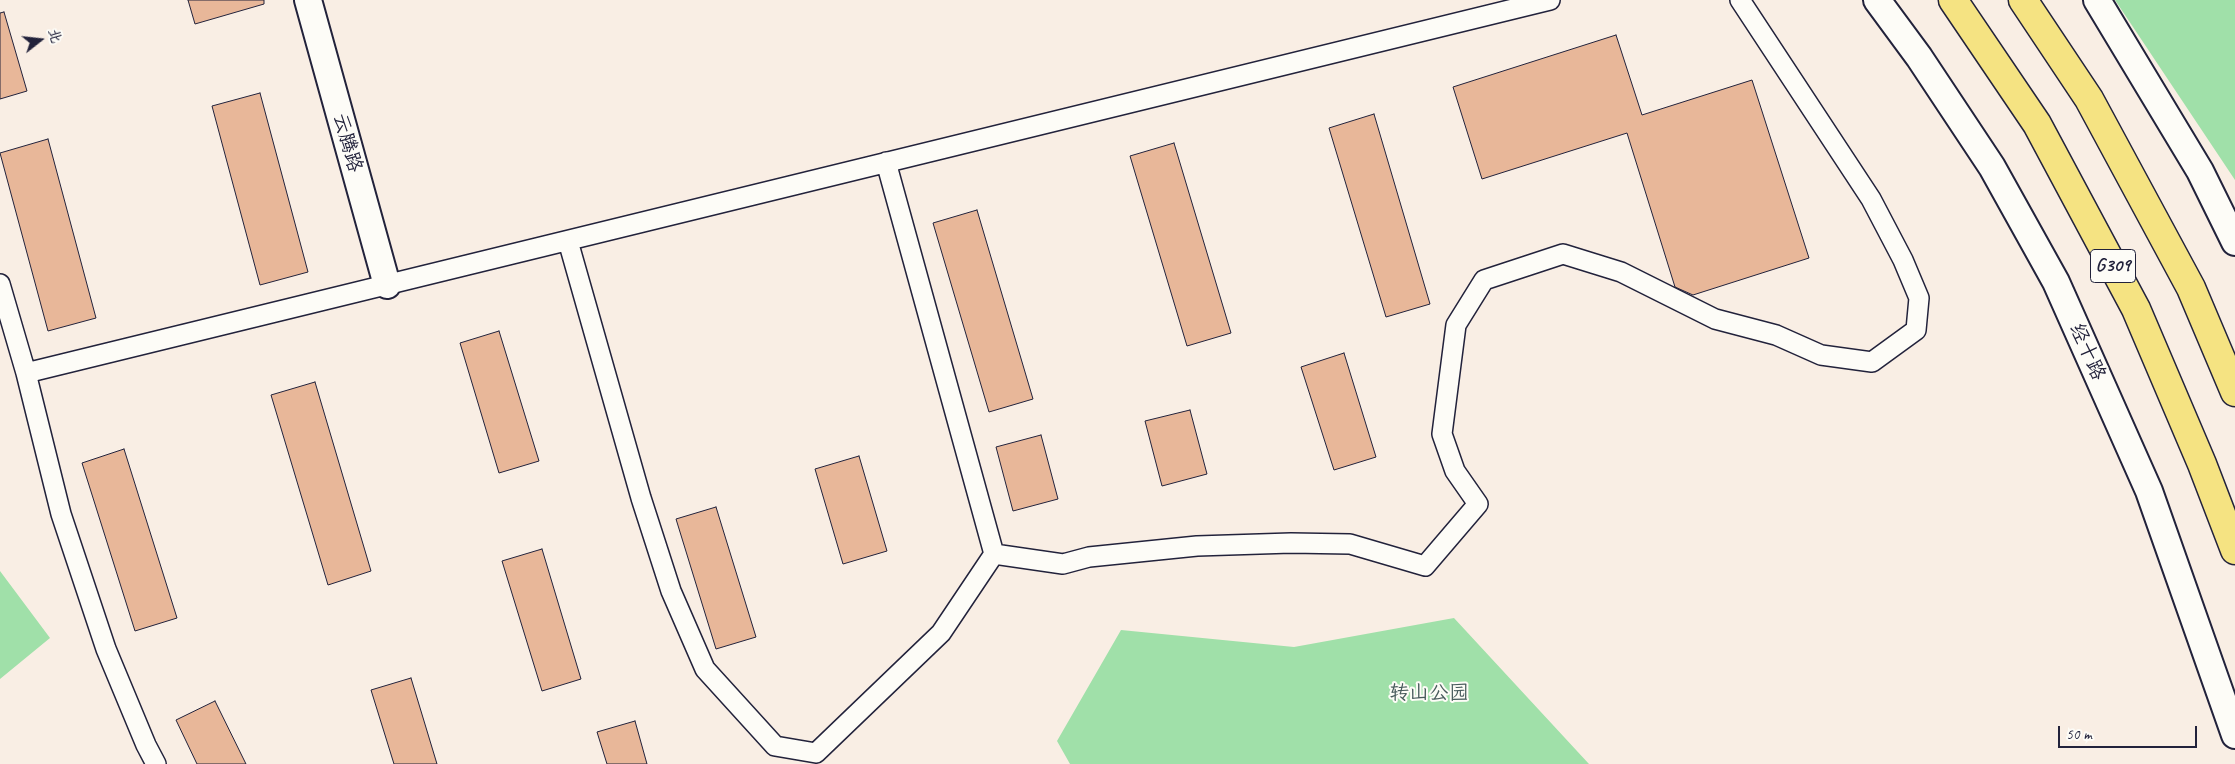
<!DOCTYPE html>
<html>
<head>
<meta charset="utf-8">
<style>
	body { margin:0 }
	#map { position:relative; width:2235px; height:764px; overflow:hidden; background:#f9eee4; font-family:Caveat,"LXGW WenKai TC",sans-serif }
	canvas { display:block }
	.north { position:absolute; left:15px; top:15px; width:50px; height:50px; -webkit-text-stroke:4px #fdfcf7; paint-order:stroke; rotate:74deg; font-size:14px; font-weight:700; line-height:20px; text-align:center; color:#22223b }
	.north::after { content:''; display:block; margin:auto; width:18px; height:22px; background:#22223b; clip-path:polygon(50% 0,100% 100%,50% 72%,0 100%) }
	.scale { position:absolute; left:2058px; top:726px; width:139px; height:22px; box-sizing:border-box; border:2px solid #22223b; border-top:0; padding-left:6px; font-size:15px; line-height:18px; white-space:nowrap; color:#22223b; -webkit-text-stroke:4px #fdfcf7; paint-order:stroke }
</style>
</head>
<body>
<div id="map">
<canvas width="2235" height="764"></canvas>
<div class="north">北</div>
<div class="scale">50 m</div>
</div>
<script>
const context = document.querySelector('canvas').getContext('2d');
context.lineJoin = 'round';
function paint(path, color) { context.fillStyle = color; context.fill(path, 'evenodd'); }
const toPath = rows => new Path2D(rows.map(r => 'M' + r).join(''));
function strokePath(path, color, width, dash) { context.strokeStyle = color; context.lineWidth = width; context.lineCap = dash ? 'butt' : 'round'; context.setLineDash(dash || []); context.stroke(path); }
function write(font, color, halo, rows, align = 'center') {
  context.font = font + ' Caveat,"LXGW WenKai TC",sans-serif'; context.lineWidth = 4; context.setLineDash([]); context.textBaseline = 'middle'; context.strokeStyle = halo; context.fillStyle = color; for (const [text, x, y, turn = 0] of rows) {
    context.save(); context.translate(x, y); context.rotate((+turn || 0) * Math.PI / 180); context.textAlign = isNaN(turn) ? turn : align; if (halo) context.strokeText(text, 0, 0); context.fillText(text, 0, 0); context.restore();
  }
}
const green = toPath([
	[2115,0,2235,0,2235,180],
	[0,571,50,638,0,679],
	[1454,618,1589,764,1070,764,1057,741,1121,630,1294,647]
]);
const building = toPath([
	[188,0,264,0,264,4,195,24,188,0],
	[4,12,27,91,0,99,0,13,4,12],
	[1616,35,1642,115,1752,80,1809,258,1693,295,1675,287,1627,133,1482,179,1453,87,1616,35],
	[260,93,308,272,260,285,212,106,260,93],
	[1374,114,1430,304,1386,317,1329,128,1374,114],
	[48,139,96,318,48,331,0,153,48,139],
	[1174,143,1231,333,1187,346,1130,156,1174,143],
	[977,210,1033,399,989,412,933,223,977,210],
	[499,331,539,461,499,473,460,343,499,331],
	[1344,353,1376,457,1334,470,1301,367,1344,353],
	[315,382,371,571,328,585,271,395,315,382],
	[1190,410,1207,474,1162,486,1145,421,1190,410],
	[1041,435,1058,499,1013,511,996,447,1041,435],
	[124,449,177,618,135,631,82,463,124,449],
	[859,456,887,551,843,564,815,469,859,456],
	[716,507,756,637,716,649,676,519,716,507],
	[542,549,581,679,542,691,502,561,542,549],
	[411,678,437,764,394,764,371,690,411,678],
	[215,701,246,764,197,764,176,720,215,701],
	[635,721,647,764,607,764,597,732,635,721]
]);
const street = toPath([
	[886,162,994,554],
	[568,241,641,498,671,591,705,669,775,746,816,753,941,633,994,554,1063,564,1089,557,1197,546,1291,543,1350,544,1425,566,1478,504,1455,471,1442,434,1456,325,1484,280,1563,254,1621,272,1715,319,1776,335,1821,355,1872,362,1916,330,1919,298,1903,260,1871,199,1740,0],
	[0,284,26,373,61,514,106,649,146,745,156,764],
	[26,373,1550,0]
]);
const secondary = toPath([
	[308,0,387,285],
	[1877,0,1919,57,1992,167,2056,282,2149,491,2235,735],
	[2097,0,2200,171,2235,242]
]);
const highway = toPath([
	[1953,0,2037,124,2136,309,2202,464,2235,550],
	[2023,0,2089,99,2191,288,2235,392]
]);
const shields = [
	[2113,266,45]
];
const shieldNames = [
	["G309",2113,266]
];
const streetNames = [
	["云腾路",347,143,74],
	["经十路",2087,352,66]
];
const parkNames = [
	["转山公园",1429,694]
];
paint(green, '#a0e0a9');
paint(building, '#e8b799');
strokePath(building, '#22223b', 1);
strokePath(street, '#22223b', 22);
strokePath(secondary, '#22223b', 30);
strokePath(highway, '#22223b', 31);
strokePath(street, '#fdfcf7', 19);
strokePath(secondary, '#fdfcf7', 26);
strokePath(highway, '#f5e382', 28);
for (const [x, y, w] of shields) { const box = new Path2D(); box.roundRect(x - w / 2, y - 16.5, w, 33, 4); context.fillStyle = '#fdfcf7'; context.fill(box); strokePath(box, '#22223b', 1); }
write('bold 19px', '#22223b', null, shieldNames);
write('20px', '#22223b', '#fdfcf7', streetNames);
write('20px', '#485b5c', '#fdfcf7', parkNames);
</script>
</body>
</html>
